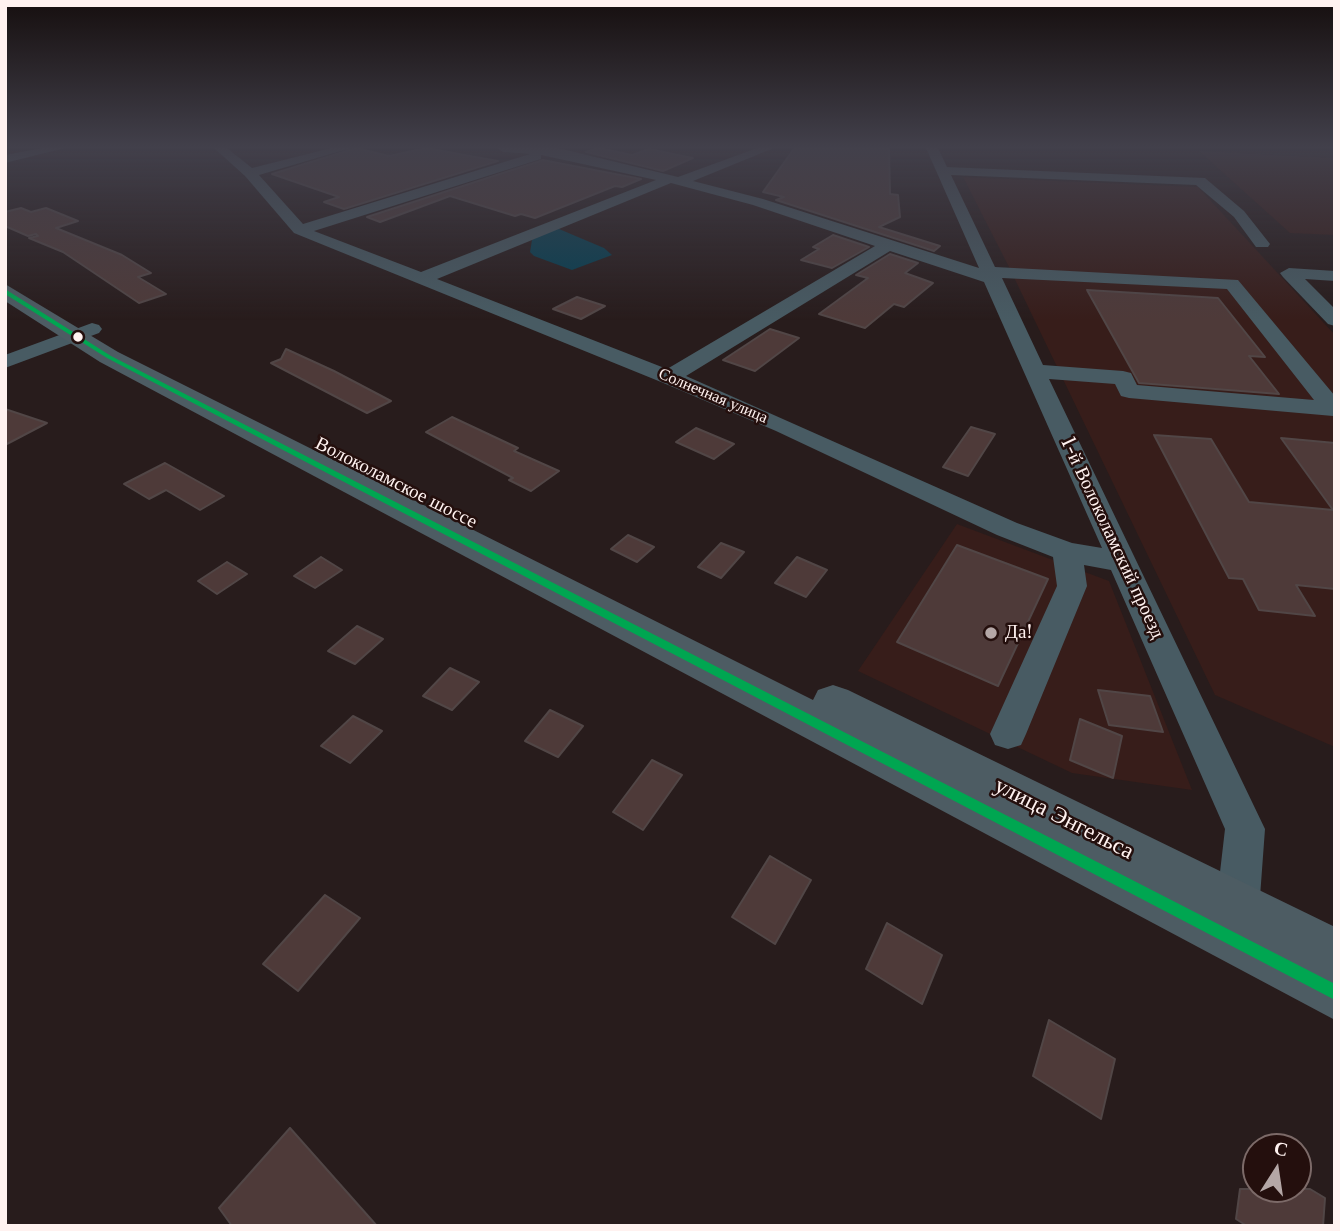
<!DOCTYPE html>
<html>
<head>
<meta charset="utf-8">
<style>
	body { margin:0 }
	#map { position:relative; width:1340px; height:1231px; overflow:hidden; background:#281c1c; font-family:"Libre Baskerville",serif }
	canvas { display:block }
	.frame { position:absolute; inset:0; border:7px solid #fff2f0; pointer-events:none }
	.north { position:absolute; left:1242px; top:1133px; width:70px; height:70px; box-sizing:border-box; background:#240f0d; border:2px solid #7c6a68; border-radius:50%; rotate:12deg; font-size:19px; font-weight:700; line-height:28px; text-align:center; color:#fff2f0 }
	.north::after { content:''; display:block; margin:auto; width:24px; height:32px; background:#b4a7a6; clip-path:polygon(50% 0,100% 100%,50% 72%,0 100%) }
</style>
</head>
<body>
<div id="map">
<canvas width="1340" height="1231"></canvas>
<div class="frame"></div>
<div class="north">С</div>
</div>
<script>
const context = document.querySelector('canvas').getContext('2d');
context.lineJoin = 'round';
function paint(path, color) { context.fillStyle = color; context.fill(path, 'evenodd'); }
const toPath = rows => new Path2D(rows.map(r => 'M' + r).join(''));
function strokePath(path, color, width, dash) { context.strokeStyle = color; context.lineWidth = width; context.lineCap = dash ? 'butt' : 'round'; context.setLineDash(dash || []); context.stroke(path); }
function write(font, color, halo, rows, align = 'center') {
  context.font = font + ' "Libre Baskerville",serif'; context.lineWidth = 5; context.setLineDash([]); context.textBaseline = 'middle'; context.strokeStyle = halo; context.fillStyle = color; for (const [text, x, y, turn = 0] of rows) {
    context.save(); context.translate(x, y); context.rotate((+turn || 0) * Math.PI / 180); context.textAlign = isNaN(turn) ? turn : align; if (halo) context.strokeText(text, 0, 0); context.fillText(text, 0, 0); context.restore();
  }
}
const built = toPath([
	[1199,151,1335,158,1335,235,1290,233],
	[963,177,1198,187,1335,335,1335,747,1215,695,1009,267],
	[957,524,1109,581,1192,790,1072,773,858,671]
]);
const water = toPath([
	[559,229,604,248,612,255,572,270,534,256,530,252,532,240,549,230]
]);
const building = toPath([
	[356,148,389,156,426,148,498,161,344,209,324,202,339,197,272,174,356,148],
	[599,148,632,155,649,149,693,158,663,171,586,152,599,148],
	[798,148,889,148,890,194,898,195,900,217,879,227,940,246,934,251,776,200,784,197,763,192,793,150,798,148],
	[543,160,641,179,622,187,615,186,535,218,521,214,515,216,450,196,380,222,367,217,543,160],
	[21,208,31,212,46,208,78,221,56,228,122,255,151,273,138,277,166,294,139,303,63,252,29,238,38,236,36,234,28,236,5,226,5,212,21,208],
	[833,235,869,247,832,268,801,260,819,249,813,247,833,235],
	[890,254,918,263,905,273,933,283,904,307,894,304,865,328,819,314,868,278,856,275,890,254],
	[1087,290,1218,298,1265,357,1249,356,1279,394,1139,383,1087,290],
	[577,297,605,306,581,319,553,309,577,297],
	[770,329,799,338,755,371,723,360,770,329],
	[286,349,334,371,391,401,367,413,271,363,281,359,286,349],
	[5,409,47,423,5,445,5,409],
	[452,417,518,448,514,451,559,471,531,491,509,480,513,478,426,432,452,417],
	[971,427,995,434,968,476,943,467,971,427],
	[696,428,734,444,714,459,676,442,696,428],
	[1154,435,1211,439,1249,502,1333,510,1281,438,1335,443,1335,589,1296,585,1315,616,1259,610,1243,579,1229,578,1154,435],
	[165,463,224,496,200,510,166,490,149,499,124,484,165,463],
	[628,535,654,547,637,562,611,549,628,535],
	[721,543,744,552,721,578,698,567,721,543],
	[957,545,1048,579,998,686,897,642,957,545],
	[321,557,342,570,315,588,294,576,321,557],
	[797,557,827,570,806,597,775,583,797,557],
	[227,562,247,574,217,594,198,581,227,562],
	[357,626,383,639,355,664,328,651,357,626],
	[450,668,479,682,452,710,423,696,450,668],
	[1098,690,1150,696,1163,732,1109,725,1098,690],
	[550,710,583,726,558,757,525,741,550,710],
	[353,716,382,731,350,763,321,746,353,716],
	[1080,719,1122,736,1113,778,1070,760,1080,719],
	[652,760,682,775,643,830,613,812,652,760],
	[770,856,811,880,775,944,732,917,770,856],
	[325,895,360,918,298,991,263,964,325,895],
	[887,923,942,955,922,1004,866,969,887,923],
	[1049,1020,1115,1059,1101,1119,1033,1076,1049,1020],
	[290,1128,377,1226,232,1226,219,1208,290,1128],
	[1240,1189,1310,1189,1325,1198,1323,1226,1247,1226,1236,1219,1240,1189]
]);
const minor = toPath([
	[42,148,65,148,5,163,5,155,42,148],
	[214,148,227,148,252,168,331,148,351,148,259,175,303,224,530,154,503,152,497,148,558,148,678,177,757,148,774,148,693,181,763,199,979,268,926,148,938,148,947,167,1205,178,1244,211,1270,244,1268,247,1256,247,1234,217,1196,185,951,175,995,267,1238,280,1335,396,1333,416,1129,398,1121,396,1115,384,1049,379,1265,829,1258,924,1252,940,1236,946,1220,940,1214,924,1225,829,1111,570,1084,565,1087,586,1026,734,1021,745,1008,749,995,745,990,734,1057,586,1053,557,997,535,776,431,661,382,294,233,245,176,214,148],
	[541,155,656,180,421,272,314,231,541,159,541,155],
	[671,183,753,205,875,246,667,369,437,279,671,183],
	[890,251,984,282,1102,548,1072,543,1017,523,686,376,890,251],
	[1002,278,1227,289,1314,400,1137,385,1131,373,1123,371,1043,365,1002,278],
	[1289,268,1335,271,1335,281,1305,279,1335,309,1335,326,1328,324,1283,277,1280,273,1289,268],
	[92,323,99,325,102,329,99,333,5,368,5,355,92,323]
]);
const major = toPath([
	[5,284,118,352,813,700,818,690,833,685,848,690,1335,927,1335,1020,100,362,5,301,5,284]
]);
const bus1 = toPath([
	[5,289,111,356,1335,984,1335,1000,107,358,5,294,5,289]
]);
const markers = [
	[78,337,6,"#fff2f0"],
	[991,633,7,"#b4a7a6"]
];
const farStreetnames = [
	["Солнечная улица",713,396,23]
];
const streetNames = [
	["Волоколамское шоссе",396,483,27],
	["1-й Волоколамский проезд",1112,538,65]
];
const poiNames = [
	["Да!",1005,633]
];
const nearStreetnames = [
	["улица Энгельса",1064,819,27]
];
paint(built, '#371d1a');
paint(water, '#043f52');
paint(building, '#4e3a39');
strokePath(building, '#514646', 2);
paint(minor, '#485b63');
paint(major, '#4d5c63');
paint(bus1, '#00a651');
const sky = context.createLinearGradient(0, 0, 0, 320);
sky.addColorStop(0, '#160f0f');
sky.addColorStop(0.46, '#42404b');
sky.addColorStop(1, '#42404b00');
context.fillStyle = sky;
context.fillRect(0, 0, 1340, 320);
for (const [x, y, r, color] of markers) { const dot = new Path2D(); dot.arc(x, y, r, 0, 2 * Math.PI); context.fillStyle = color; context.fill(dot); strokePath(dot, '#240f0d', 2.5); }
write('16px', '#fff2f0', '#240f0d', farStreetnames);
write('19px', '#fff2f0', '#240f0d', streetNames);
write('19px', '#fff2f0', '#240f0d', poiNames, 'left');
write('23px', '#fff2f0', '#240f0d', nearStreetnames);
</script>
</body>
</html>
